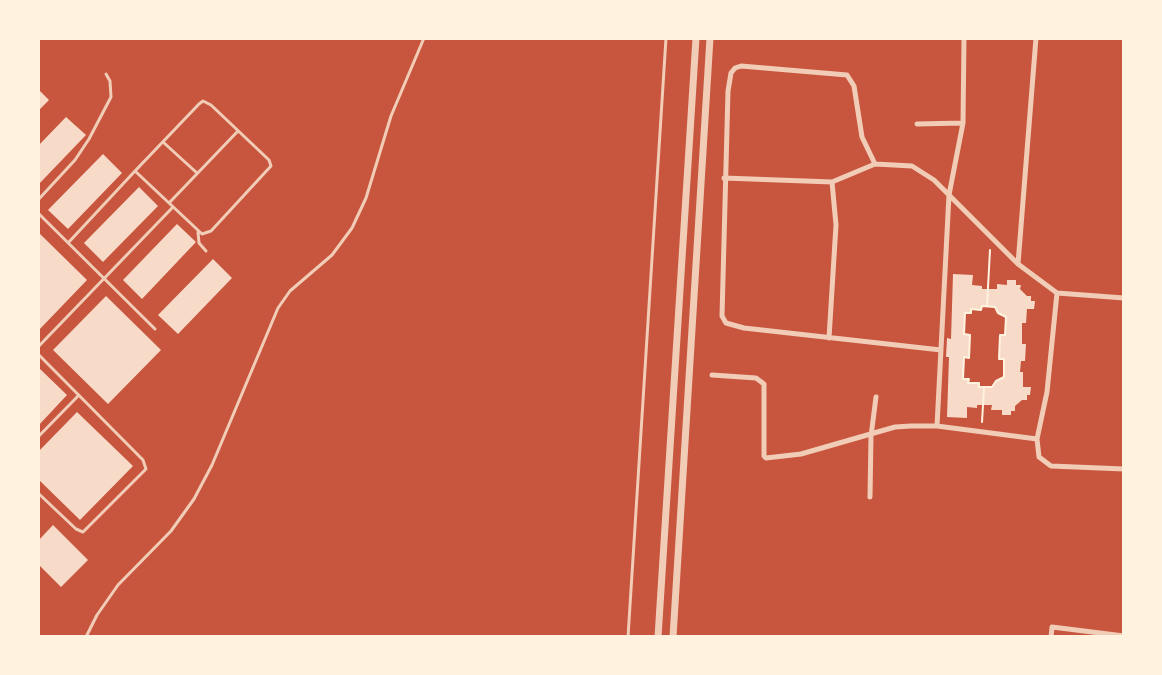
<!DOCTYPE html>
<html>
<head>
<meta charset="utf-8">
<style>
	body { margin:0 }
	#map { position:relative; width:1162px; height:675px; overflow:hidden; background:#c8553d; font-family:"IBM Plex Sans",sans-serif }
	canvas { display:block }
	.frame { position:absolute; inset:0; border:40px solid #fff3e0; pointer-events:none }
</style>
</head>
<body>
<div id="map">
<canvas width="1162" height="675"></canvas>
<div class="frame"></div>
</div>
<script>
const context = document.querySelector('canvas').getContext('2d');
context.lineJoin = 'round';
function paint(path, color) { context.fillStyle = color; context.fill(path, 'evenodd'); }
const toPath = rows => new Path2D(rows.map(r => 'M' + r).join(''));
function strokePath(path, color, width, dash) { context.strokeStyle = color; context.lineWidth = width; context.lineCap = dash ? 'butt' : 'round'; context.setLineDash(dash || []); context.stroke(path); }
const building = toPath([
	[38,89,49,100,38,111],
	[66,117,86,135,38,185,38,146],
	[103,154,122,173,68,229,48,210],
	[139,187,158,206,103,262,84,243],
	[177,224,196,242,142,299,123,280],
	[38,232,87,280,38,331],
	[213,259,232,278,178,334,158,315],
	[953,274,973,275,972,285,982,286,982,289,997,289,997,284,1007,285,1007,280,1016,280,1016,285,1021,285,1020,289,1027,296,1031,296,1031,301,1035,301,1034,309,1027,309,1026,323,1022,323,1022,344,1026,344,1025,361,1021,361,1020,372,1023,372,1023,387,1031,387,1030,395,1027,395,1027,400,1022,400,1015,406,1015,411,1011,411,1011,415,1002,415,1002,410,991,410,992,405,977,405,977,408,967,407,967,418,947,417,949,357,946,357,947,338,951,339],
	[982,306,995,307,998,313,1006,317,1005,335,1000,335,999,359,1004,359,1004,377,996,381,992,387,979,387,979,383,968,383,969,379,963,379,964,357,969,358,970,335,964,334,965,313,971,313,971,309,981,310],
	[106,296,161,350,108,404,53,350],
	[38,367,67,395,38,426],
	[77,412,133,466,80,520,38,479,38,452],
	[53,525,88,560,61,587,38,564,38,541]
]);
const path = toPath([
	[982,306,995,307,998,313,1006,317,1005,335,1000,335,999,359,1004,359,1004,377,996,381,992,387,979,387,979,383,968,383,969,379,963,379,964,357,969,358,970,335,964,334,965,313,971,313,971,309,981,310,982,306],
	[987,306,990,250],
	[982,422,984,388]
]);
const service = toPath([
	[163,142,197,173],
	[38,200,75,160,89,139,111,97,110,81,106,74],
	[169,203,238,131],
	[38,213,155,329],
	[198,232,199,243,206,251],
	[68,243,135,171,199,104,203,101,211,105,269,160,271,166,211,231,202,234,135,171],
	[38,347,173,207],
	[38,354,143,460,146,469,83,532,76,529,38,493],
	[38,437,79,395],
	[86,637,97,615,118,585,171,531,194,499,212,465,278,308,290,291,332,255,352,228,366,198,391,116,424,38],
	[628,637,666,38]
]);
const minor = toPath([
	[917,124,963,123],
	[875,164,862,137,854,86,847,75,741,66,735,68,731,73,728,91,722,316,726,323,744,328,941,350],
	[724,178,832,182,875,164,912,166,934,180,1018,264,1057,293,1124,298],
	[1018,264,1036,38],
	[1057,293,1047,392,1037,439,1039,457,1051,466,1124,469],
	[829,338,836,225,832,182],
	[712,375,756,378,764,384,764,456,766,458,801,454,895,427,911,426,937,426,1037,439],
	[937,426,949,195,963,123,964,38],
	[870,497,871,436,876,397],
	[1051,637,1052,627,1124,636]
]);
const tertiary = toPath([
	[658,637,696,38],
	[673,637,710,38]
]);
paint(building, '#f7dbc8');
strokePath(path, '#fff3e0', 2);
strokePath(service, '#f1ccb7', 3);
strokePath(minor, '#f1ccb7', 5);
strokePath(tertiary, '#f1ccb7', 7);
</script>
</body>
</html>
